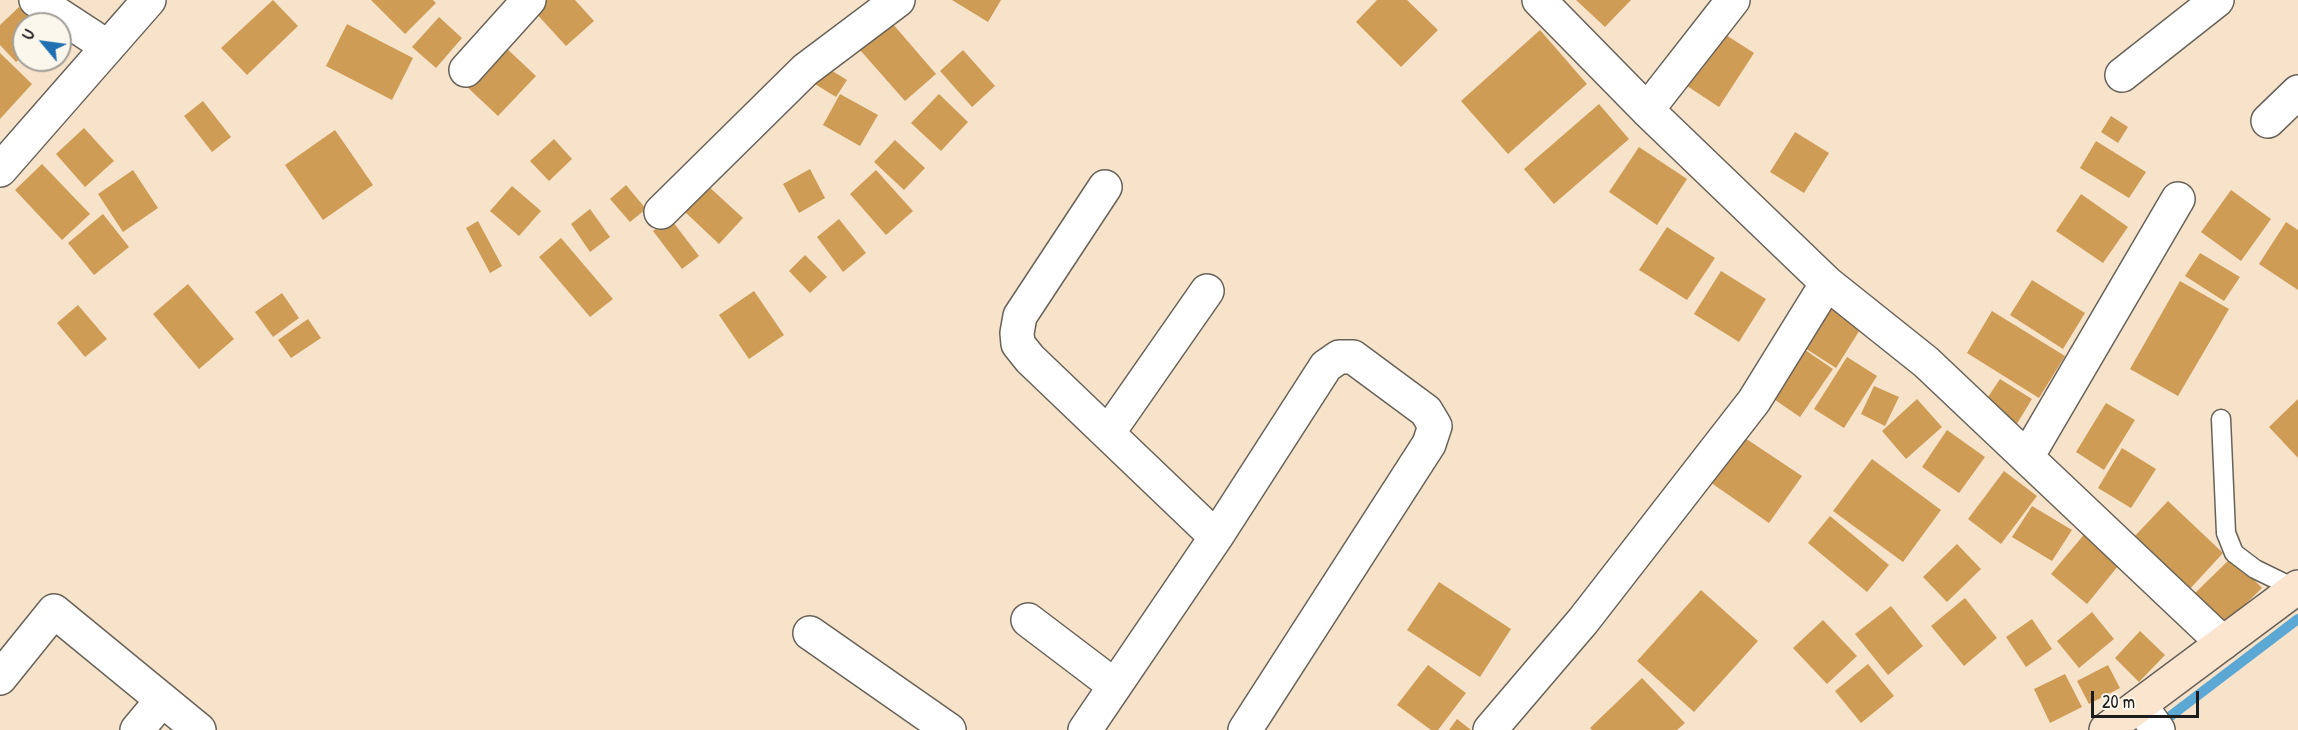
<!DOCTYPE html>
<html>
<head>
<meta charset="utf-8">
<style>
	body { margin:0 }
	#map { position:relative; width:2298px; height:730px; overflow:hidden; background:#f6e3ca; font-family:"Patrick Hand",sans-serif }
	canvas { display:block }
	.north { position:absolute; left:12px; top:12px; width:60px; height:60px; box-sizing:border-box; background:#fbf7ec; border:2px solid #a29f99; border-radius:50%; rotate:299deg; font-size:16px; font-weight:700; line-height:24px; text-align:center; color:#1c1c1c }
	.north::after { content:''; display:block; margin:auto; width:21px; height:27px; background:#1f6fb2; clip-path:polygon(50% 0,100% 100%,50% 72%,0 100%) }
	.scale { position:absolute; left:2091px; top:691px; width:108px; height:27px; box-sizing:border-box; border:3px solid #1c1c1c; border-top:0; padding-left:8px; font-size:18px; line-height:21px; white-space:nowrap; color:#1c1c1c; -webkit-text-stroke:4px #fbf7ec; paint-order:stroke }
</style>
</head>
<body>
<div id="map">
<canvas width="2298" height="730"></canvas>
<div class="north">U</div>
<div class="scale">20 m</div>
</div>
<script>
const context = document.querySelector('canvas').getContext('2d');
context.lineJoin = 'round';
const toPath = rows => new Path2D(rows.map(r => 'M' + r).join(''));
function strokePath(path, color, width, dash) { context.strokeStyle = color; context.lineWidth = width; context.lineCap = dash ? 'butt' : 'round'; context.setLineDash(dash || []); context.stroke(path); }
function paint(path, color) { context.fillStyle = color; context.fill(path, 'evenodd'); }
const stream = toPath([
	[2160,724,2298,619]
]);
const building = toPath([
	[273,0,298,26,247,75,221,48],
	[371,0,433,0,436,3,405,34],
	[546,0,575,0,594,21,566,46,534,11],
	[952,0,1001,0,988,22],
	[1377,0,1407,0,1438,30,1401,67,1356,22],
	[1576,0,1631,0,1605,27],
	[19,7,35,24,24,24,24,55,16,62,0,45,0,25],
	[439,17,462,38,436,68,412,47],
	[892,23,936,74,905,101,860,50],
	[347,24,413,58,392,100,326,66],
	[1715,28,1754,53,1719,107,1681,82],
	[1540,30,1587,84,1508,154,1461,101],
	[503,45,536,76,498,116,465,85],
	[963,50,995,86,972,107,940,71],
	[0,53,32,84,0,119],
	[821,64,847,80,836,97,810,81],
	[840,94,878,115,860,146,823,125],
	[939,94,968,122,941,151,911,123],
	[203,101,231,137,212,152,184,116],
	[1599,104,1629,139,1554,204,1524,169],
	[2111,116,2128,127,2118,143,2101,132],
	[84,128,114,161,85,187,56,154],
	[335,130,373,185,323,220,285,165],
	[1795,132,1829,153,1804,193,1770,172],
	[554,139,572,159,549,181,530,161],
	[895,140,925,168,904,190,874,162],
	[2096,141,2146,172,2129,198,2080,168],
	[1639,147,1687,179,1657,225,1609,192],
	[42,164,90,214,62,240,15,190],
	[810,169,825,198,799,213,783,184],
	[133,170,158,208,123,232,98,194],
	[876,170,913,211,886,235,850,194],
	[626,185,646,209,630,222,610,199],
	[707,185,743,218,719,244,684,211],
	[512,186,541,211,519,236,490,211],
	[2231,190,2271,219,2241,261,2201,232],
	[2081,194,2128,227,2103,263,2056,231],
	[590,209,610,237,590,252,571,224],
	[103,214,129,247,94,275,68,243],
	[670,218,699,256,682,269,653,231],
	[839,219,866,253,843,272,817,237],
	[478,221,502,266,490,273,466,228],
	[2286,222,2298,230,2298,290,2259,264],
	[1667,227,1715,258,1687,300,1639,270],
	[561,238,613,299,590,317,539,257],
	[2200,253,2240,277,2224,301,2185,276],
	[805,255,827,277,810,293,789,271],
	[1721,271,1766,299,1739,342,1694,314],
	[2032,280,2085,313,2063,349,2010,315],
	[2180,281,2229,309,2178,396,2130,369],
	[188,284,234,339,199,369,153,314],
	[754,291,784,335,749,359,719,315],
	[1827,291,1868,317,1836,368,1794,341],
	[282,293,299,318,273,337,255,312],
	[78,305,107,339,85,357,57,323],
	[1992,311,2065,356,2039,398,1967,353],
	[308,319,321,338,291,358,278,340],
	[1795,343,1833,369,1800,417,1762,391],
	[1847,357,1877,376,1844,428,1814,409],
	[2000,379,2032,399,2015,427,1982,406],
	[1874,386,1899,397,1885,426,1861,414],
	[1917,399,1942,427,1906,459,1882,431],
	[2298,399,2298,458,2269,427],
	[2106,403,2135,420,2104,470,2076,452],
	[1947,430,1985,457,1959,493,1922,467],
	[1739,434,1802,476,1769,523,1707,480],
	[2122,448,2156,469,2131,508,2098,488],
	[1872,459,1941,510,1903,562,1833,511],
	[2004,471,2037,496,2001,544,1968,519],
	[2168,501,2223,553,2188,591,2132,539],
	[2032,506,2072,530,2052,561,2012,537],
	[1830,516,1889,565,1867,592,1808,543],
	[2087,531,2123,560,2087,604,2051,574],
	[1957,544,1981,569,1947,602,1923,577],
	[2232,557,2262,588,2221,628,2191,597],
	[1439,582,1511,629,1480,677,1407,630],
	[1701,590,1758,641,1694,712,1637,661],
	[1965,598,1997,638,1964,666,1931,626],
	[1891,606,1923,646,1888,675,1855,634],
	[2092,612,2114,639,2079,668,2057,641],
	[2032,619,2052,649,2026,667,2006,637],
	[1823,620,1857,656,1827,684,1793,648],
	[2140,631,2165,655,2139,682,2115,658],
	[1868,664,1894,696,1861,723,1835,691],
	[1428,665,1466,693,1438,730,1431,730,1397,705],
	[2108,665,2120,688,2089,704,2077,681],
	[2065,674,2082,707,2050,723,2034,689],
	[1642,678,1685,723,1677,730,1592,730,1590,728],
	[1457,719,1471,730,1449,730]
]);
const lane = toPath([
	[2221,419,2226,533,2234,553,2255,569,2296,589]
]);
const street = toPath([
	[36,0,108,47],
	[1539,0,1647,110,1827,283,1926,362,2223,643],
	[466,70,529,0],
	[2122,75,2217,0],
	[1647,110,1733,0],
	[2268,121,2298,92],
	[0,170,149,0],
	[1105,187,1020,316,1017,333,1018,344,1030,359,1216,537],
	[661,212,805,70,898,0],
	[1108,433,1207,291],
	[2027,457,2178,199],
	[1028,620,1115,686],
	[810,633,949,730],
	[0,678,54,611,199,730],
	[2140,705,2158,730],
	[137,730,162,700],
	[1085,730,1216,537,1326,366,1339,357,1353,357,1426,411,1435,426,1429,444,1245,730],
	[1490,730,1583,621,1754,401,1827,283]
]);
const secondary = toPath([
	[2106,730,2298,587]
]);
strokePath(stream, '#5ca8d5', 10);
paint(building, '#cf9c56');
strokePath(lane, '#686259', 21);
strokePath(street, '#686259', 36);
strokePath(secondary, '#686259', 36);
strokePath(lane, '#fff', 18);
strokePath(street, '#fff', 33);
strokePath(secondary, '#fbe5cf', 33);
</script>
</body>
</html>
